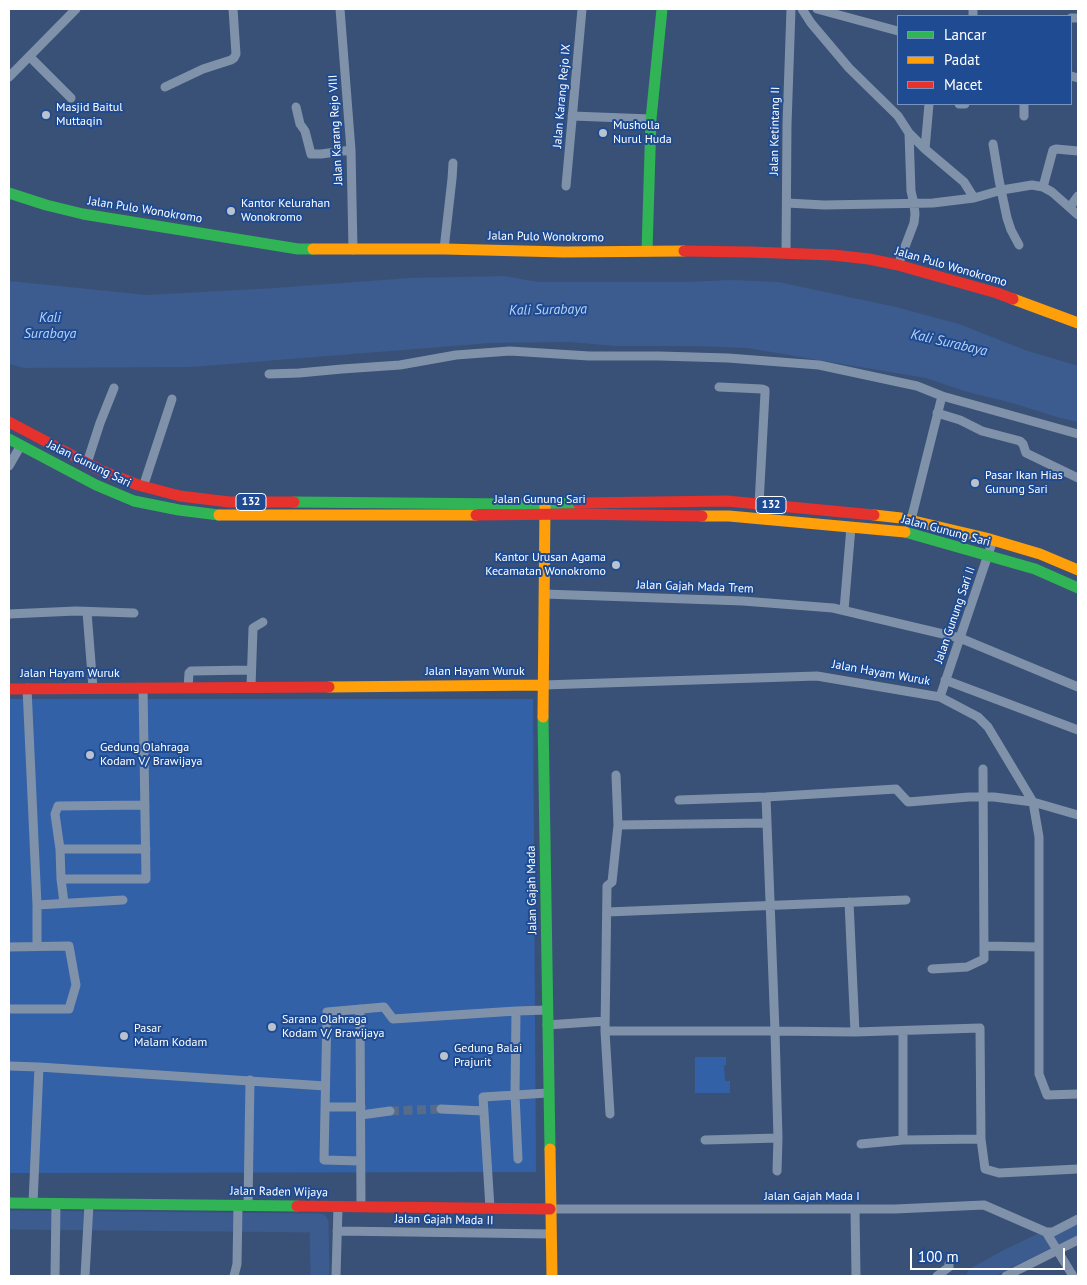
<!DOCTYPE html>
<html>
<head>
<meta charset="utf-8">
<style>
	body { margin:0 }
	#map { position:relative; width:1087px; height:1285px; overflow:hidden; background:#395177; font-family:"PT Sans",sans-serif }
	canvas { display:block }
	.frame { position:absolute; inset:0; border:10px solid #fff; pointer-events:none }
	.legend { position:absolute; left:897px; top:15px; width:175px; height:90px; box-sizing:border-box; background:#1e4b92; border:1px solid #7893be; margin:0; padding:6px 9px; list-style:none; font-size:15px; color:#fff }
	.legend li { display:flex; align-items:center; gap:10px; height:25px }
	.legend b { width:25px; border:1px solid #7893be }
	.scale { position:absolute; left:910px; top:1248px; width:155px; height:22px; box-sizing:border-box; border:2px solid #fff; border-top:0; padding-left:6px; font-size:15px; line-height:18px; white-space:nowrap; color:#fff; -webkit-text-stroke:4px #1e4b92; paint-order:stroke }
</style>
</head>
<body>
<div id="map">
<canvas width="1087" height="1285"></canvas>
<div class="frame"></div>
<ul class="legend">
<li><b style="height:6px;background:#30b455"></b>Lancar</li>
<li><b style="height:6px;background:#ff9f0a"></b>Padat</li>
<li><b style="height:6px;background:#e5322d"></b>Macet</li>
</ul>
<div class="scale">100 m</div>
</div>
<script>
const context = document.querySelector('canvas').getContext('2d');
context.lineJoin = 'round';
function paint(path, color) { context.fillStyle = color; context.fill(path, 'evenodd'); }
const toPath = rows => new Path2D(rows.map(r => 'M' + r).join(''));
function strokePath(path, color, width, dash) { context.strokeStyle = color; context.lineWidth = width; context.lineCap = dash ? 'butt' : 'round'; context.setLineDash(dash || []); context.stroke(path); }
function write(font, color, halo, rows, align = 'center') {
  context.font = font + ' "PT Sans",sans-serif'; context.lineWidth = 4; context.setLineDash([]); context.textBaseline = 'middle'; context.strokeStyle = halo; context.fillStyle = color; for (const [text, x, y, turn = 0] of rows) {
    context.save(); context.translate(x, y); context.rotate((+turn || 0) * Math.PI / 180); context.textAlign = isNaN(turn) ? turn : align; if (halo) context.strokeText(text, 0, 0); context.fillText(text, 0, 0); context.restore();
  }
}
const green = toPath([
	[9,699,533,699,536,1172,9,1173],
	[695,1057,726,1057,726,1065,724,1065,725,1081,730,1081,730,1093,695,1093]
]);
const water = toPath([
	[504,276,538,282,685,282,732,280,778,282,896,307,959,324,1025,350,1078,366,1078,422,1057,417,1012,403,964,391,926,378,747,348,696,346,615,346,569,342,490,343,191,367,24,368,9,364,9,281,147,295,275,288,410,278]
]);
const river = toPath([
	[9,1220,319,1223,320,1276],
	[976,1276,1009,1258,1078,1225]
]);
const streetTunnel = toPath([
	[390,1111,441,1109]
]);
const street = toPath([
	[340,9,351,150,353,250],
	[802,9,811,23,849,68,898,116,909,133,911,191,914,204,915,214,914,223,898,265],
	[817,9,898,31],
	[973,16,973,9],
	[1071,18,1078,18],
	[30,57,71,98],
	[1071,76,1078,78],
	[9,77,76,9],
	[165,87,203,69,231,60,234,58,236,54,233,9],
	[959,104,965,104],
	[1024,104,1024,116],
	[296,107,300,124,305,131,311,154,321,154,351,150],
	[572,116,651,119],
	[909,133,925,149,964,182,974,198],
	[993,144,999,180,1007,218,1011,230,1019,245],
	[925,149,929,104],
	[566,186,582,9],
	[1043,187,1053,150,1056,149,1078,151],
	[787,203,824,205,933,203,974,198,1002,190,1032,185,1043,187,1052,192,1078,215],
	[1070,207,1078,196],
	[444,249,452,179,453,163],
	[786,253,787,125,791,9],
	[269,374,299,373,342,369,400,365,456,355,510,351,589,356,659,356,728,358,819,365,917,386,942,396,1078,434],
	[719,387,762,389,765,390,765,393,759,504],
	[937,413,960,420,982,431,1020,441,1023,444,1026,453,1078,478],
	[87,463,100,423,114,388],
	[9,466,21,445],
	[143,487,172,399],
	[911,520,942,396],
	[544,594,743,601,833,608,960,638,1078,687],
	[844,610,851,527],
	[87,612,93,688],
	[9,614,76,611,134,613],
	[945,680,1078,730],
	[543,685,817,676,940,697,978,717,988,727,1033,802,1039,837,1039,1074,1047,1095,1078,1094],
	[251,687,253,628,263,622],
	[27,688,37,905,37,945],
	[188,688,189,673,191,671,251,670],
	[940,697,993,540],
	[766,797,775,1031,778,1138,777,1171],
	[679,800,766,797,896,789,908,802,969,797,994,797,1033,802,1078,815],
	[618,825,767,823],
	[60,849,146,849],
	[61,879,146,879,143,688],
	[849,902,855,1032],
	[64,903,61,879,60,849,55,814,58,806,145,805],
	[37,905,123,900],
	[607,912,906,900],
	[985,946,1038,947],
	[9,947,69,946,76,985,69,1009,9,1009],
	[932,969,967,967,984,959,983,769],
	[360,1009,361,1207],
	[516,1011,515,1095,518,1159],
	[547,1025,605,1021],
	[605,1031,775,1031,855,1032,980,1028,981,1139,985,1169,999,1173,1078,1169],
	[9,1066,39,1067,325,1086],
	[325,1107,361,1107],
	[441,1109,484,1111],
	[610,1114,605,1031,607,886,612,882,618,825,616,775],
	[361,1115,390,1111],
	[705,1140,778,1138],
	[903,1140,903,1031],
	[861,1144,903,1140,981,1139],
	[361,1161,324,1160,327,1012,384,1007,393,1019,516,1011,547,1010],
	[33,1203,39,1067],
	[248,1206,250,1080],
	[490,1208,483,1097,548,1093],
	[550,1209,895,1209,984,1205,1046,1232,1073,1276],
	[855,1209,856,1276],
	[337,1231,550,1234],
	[1046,1232,1053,1232,1078,1219],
	[55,1276,56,1204],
	[85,1276,89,1204],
	[234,1276,237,1264,238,1206],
	[336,1276,338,1207],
	[937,1276,949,1267,949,1264],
	[1006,1276,1078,1240]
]);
const fast = toPath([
	[9,193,46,205,83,214,298,249,313,249],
	[647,251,651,119,662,9],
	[9,439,96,485,134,501,179,510,219,515],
	[294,502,509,504,578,503],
	[905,532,1035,569,1078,588],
	[543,717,550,1149],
	[9,1203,297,1206]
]);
const slow = toPath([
	[313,249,444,249,564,252,684,251],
	[1013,299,1078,323],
	[219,515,476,515],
	[874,515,901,518,986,538,1040,554,1078,570],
	[702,516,729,516,905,532],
	[329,687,543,685],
	[543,717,545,504],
	[550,1149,552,1276]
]);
const jam = toPath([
	[684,251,750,252,833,255,869,259,898,265,997,293,1013,299],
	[9,422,102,471,138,485,180,496,229,502,294,502],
	[578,503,727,501,874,515],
	[476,515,573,514,702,516],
	[9,689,329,687],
	[297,1206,550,1209]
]);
const markers = [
	[46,115,5,"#bac2cf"],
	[603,133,5,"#bac2cf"],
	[231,211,5,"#bac2cf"],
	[975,483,5,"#bac2cf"],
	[616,565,5,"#bac2cf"],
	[90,755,5,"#bac2cf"],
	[272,1027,5,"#bac2cf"],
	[124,1036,5,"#bac2cf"],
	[444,1056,5,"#bac2cf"]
];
const shields = [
	[251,502,30],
	[771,505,30]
];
const shieldNames = [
	["132",251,502],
	["132",771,505]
];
const streetNames = [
	["Jalan Karang Rejo IX",562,96,-85],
	["Jalan Karang Rejo VIII",336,130,-93],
	["Jalan Ketintang II",775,131,-89],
	["Jalan Pulo Wonokromo",145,210,9],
	["Jalan Pulo Wonokromo",546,237,1],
	["Jalan Pulo Wonokromo",951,267,16],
	["Jalan Gunung Sari",89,464,26],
	["Jalan Gunung Sari",540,500],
	["Jalan Gunung Sari",946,531,15],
	["Jalan Gajah Mada Trem",695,587,2],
	["Jalan Gunung Sari II",955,615,-71],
	["Jalan Hayam Wuruk",475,672],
	["Jalan Hayam Wuruk",881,673,10],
	["Jalan Hayam Wuruk",70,674],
	["Jalan Gajah Mada",532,890,-91],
	["Jalan Raden Wijaya",279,1192,1],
	["Jalan Gajah Mada I",812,1197],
	["Jalan Gajah Mada II",444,1220,1]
];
const poiNames = [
	["Masjid Baitul",56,108],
	["Muttaqin",56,122],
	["Musholla",613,126],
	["Nurul Huda",613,140],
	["Kantor Kelurahan",241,204],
	["Wonokromo",241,218],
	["Pasar Ikan Hias",985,476],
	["Gunung Sari",985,490],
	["Kantor Urusan Agama",606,558,"right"],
	["Kecamatan Wonokromo",606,572,"right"],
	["Gedung Olahraga",100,748],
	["Kodam V/ Brawijaya",100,762],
	["Sarana Olahraga",282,1020],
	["Kodam V/ Brawijaya",282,1034],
	["Pasar",134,1029],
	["Malam Kodam",134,1043],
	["Gedung Balai",454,1049],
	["Prajurit",454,1063]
];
const waterNames = [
	["Kali Surabaya",548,310,-1],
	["Kali",50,318],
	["Surabaya",50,334],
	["Kali Surabaya",949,343,13]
];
paint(green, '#3261a8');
paint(water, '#3c5b8e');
strokePath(river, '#3c5b8e', 19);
strokePath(streetTunnel, '#576b8b', 9, [9, 4.5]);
strokePath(street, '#8092aa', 9);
strokePath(fast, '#30b455', 11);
strokePath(slow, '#ff9f0a', 11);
strokePath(jam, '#e5322d', 11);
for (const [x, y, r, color] of markers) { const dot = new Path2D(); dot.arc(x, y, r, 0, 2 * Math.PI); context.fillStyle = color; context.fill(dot); strokePath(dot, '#1e4b92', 2); }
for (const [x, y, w] of shields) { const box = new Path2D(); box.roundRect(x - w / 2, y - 8.5, w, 17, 4); context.fillStyle = '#1e4b92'; context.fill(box); strokePath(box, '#fff', 1); }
write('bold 11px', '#fff', null, shieldNames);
write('12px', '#fff', '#1e4b92', streetNames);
write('12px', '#fff', '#1e4b92', poiNames, 'left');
write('italic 14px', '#bbd3f5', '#1e4b92', waterNames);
</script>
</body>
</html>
